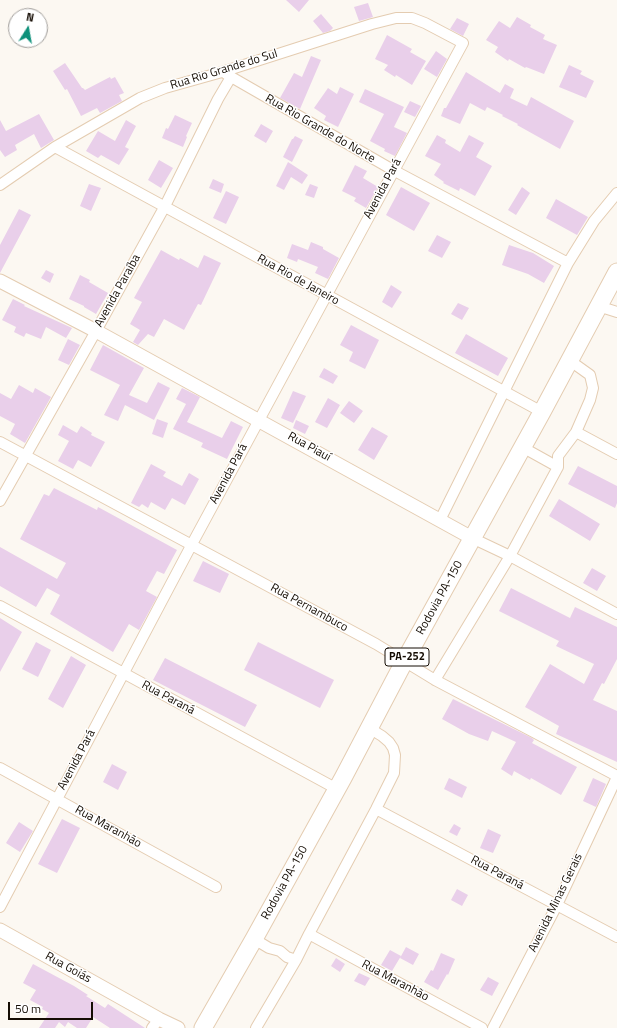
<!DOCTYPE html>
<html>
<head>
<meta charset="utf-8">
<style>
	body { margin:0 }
	#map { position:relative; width:617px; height:1028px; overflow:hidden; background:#fcf8f2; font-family:"Titillium Web",sans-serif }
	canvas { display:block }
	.north { position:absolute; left:8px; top:8px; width:40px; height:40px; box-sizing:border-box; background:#fff; border:1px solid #a19e9b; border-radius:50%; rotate:11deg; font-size:11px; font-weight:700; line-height:16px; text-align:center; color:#150d04 }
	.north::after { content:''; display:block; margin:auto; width:14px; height:18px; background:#0e917a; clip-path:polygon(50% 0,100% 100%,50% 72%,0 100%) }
	.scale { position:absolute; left:8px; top:1002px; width:85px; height:18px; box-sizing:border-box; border:2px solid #150d04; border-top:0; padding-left:5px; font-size:12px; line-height:14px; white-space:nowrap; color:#150d04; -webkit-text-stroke:3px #fff; paint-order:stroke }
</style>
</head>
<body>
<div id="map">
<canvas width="617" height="1028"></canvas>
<div class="north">N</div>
<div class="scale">50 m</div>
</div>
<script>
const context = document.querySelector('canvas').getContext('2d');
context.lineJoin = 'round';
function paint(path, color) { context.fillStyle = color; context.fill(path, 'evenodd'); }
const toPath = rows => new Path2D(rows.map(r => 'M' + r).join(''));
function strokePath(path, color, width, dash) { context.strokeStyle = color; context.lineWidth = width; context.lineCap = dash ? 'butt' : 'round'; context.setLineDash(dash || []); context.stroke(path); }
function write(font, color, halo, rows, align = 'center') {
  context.font = font + ' "Titillium Web",sans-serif'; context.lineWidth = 3; context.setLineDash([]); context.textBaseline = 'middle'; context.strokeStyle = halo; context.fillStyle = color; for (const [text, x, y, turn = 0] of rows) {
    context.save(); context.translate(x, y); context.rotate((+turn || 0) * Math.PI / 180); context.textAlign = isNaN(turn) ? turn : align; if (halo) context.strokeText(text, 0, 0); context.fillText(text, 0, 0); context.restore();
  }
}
const building = toPath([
	[286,0,309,0,299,12],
	[368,3,373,17,359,21,354,7],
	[321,14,333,28,330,31,323,33,313,21],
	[517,17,531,25,530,27,545,35,543,39,557,45,544,74,526,67,525,68,509,59,508,61,495,52,498,47,486,40,499,21,510,28],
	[457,18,469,24,463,36,450,29],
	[387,35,412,49,410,52,426,61,412,85,396,75,395,77,384,70,388,65,375,59],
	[436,51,447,59,437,77,424,69],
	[311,56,321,60,300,109,280,98,294,73,302,77],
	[65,63,82,88,83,88,85,90,110,77,111,79,115,77,124,93,119,95,122,101,100,113,97,108,81,116,67,89,65,90,53,71],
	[569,65,582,71,580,74,594,81,586,98,559,87],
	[466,72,500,93,505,84,514,89,510,98,527,106,531,97,574,121,560,149,517,125,518,124,502,116,503,115,487,107,485,111,470,103,460,124,441,116,444,108,446,108],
	[340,87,354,94,338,127,324,120,326,116,314,108,328,88,337,94],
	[365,89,404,107,394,127,407,133,395,156,384,151,385,149,370,141,384,114,359,102],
	[410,101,421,106,415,117,404,112],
	[39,114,54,140,41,148,34,134,15,145,17,150,5,157,0,150,0,120,6,131],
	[175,115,192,123,186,136,187,137,183,147,162,138,166,128,168,129],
	[126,120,136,126,125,147,129,149,119,165,101,155,98,158,86,151,98,131,115,141],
	[261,124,273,131,266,143,254,136],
	[437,135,446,140,445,143,460,152,469,135,484,143,476,157,492,166,475,196,460,188,459,191,443,183,444,182,434,175,441,164,425,156],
	[295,136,303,140,292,162,283,157,292,139,293,139],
	[159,160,173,168,161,188,148,180],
	[288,162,308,175,302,184,291,177,284,190,276,186],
	[355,165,367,171,363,178,378,187,366,208,354,201,356,198,342,191],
	[213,179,224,184,221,193,209,188],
	[89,184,101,188,91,211,80,206],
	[310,184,318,187,314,198,305,195],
	[401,187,430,203,414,231,386,215],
	[522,187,530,193,516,215,508,210],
	[226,191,239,197,226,224,213,218],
	[556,199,588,217,577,235,546,218],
	[19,209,31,215,0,273,0,245],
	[437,235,451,242,442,258,428,251],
	[311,242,323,247,323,249,339,258,328,279,315,273,318,267,298,259,297,262,287,258,292,244,308,250],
	[509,245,533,253,554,266,544,283,528,274,502,265],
	[161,250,179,260,180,258,198,268,204,255,221,263,201,305,198,304,184,330,164,319,154,337,148,334,138,345,133,342,140,330,130,324,142,302,134,298],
	[46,270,54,274,50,283,41,278],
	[80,275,90,280,89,282,108,293,96,314,84,307,84,306,69,299],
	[391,285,402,292,392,308,382,302],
	[13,299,25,305,24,306,72,328,66,338,46,327,41,339,26,333,24,337,14,332,16,327,2,320],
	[458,303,469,308,462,320,451,314],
	[351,325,379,340,365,369,349,361,353,352,340,345],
	[466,334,508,358,498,376,455,353],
	[68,339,80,345,69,365,58,360],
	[103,345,144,368,129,395,147,403,158,382,170,388,154,420,125,405,118,421,104,415,120,385,90,370],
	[324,368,338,376,333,384,319,377],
	[19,385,33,393,35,388,51,397,25,443,10,434,15,424,0,416,0,393,11,399],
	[182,388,200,397,187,422,222,438,231,421,243,427,227,459,201,447,203,443,173,429,186,404,176,399],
	[293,391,306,396,293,423,281,418],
	[328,398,340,405,327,428,315,422],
	[349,401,363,411,354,423,340,413],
	[157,419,168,423,163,438,152,434],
	[296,420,309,426,305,434,293,428],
	[63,425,77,433,81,426,92,433,91,435,105,442,91,467,78,460,73,469,58,461,69,441,58,435],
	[372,427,388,436,374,460,358,450],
	[151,464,166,472,163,476,182,486,189,473,199,479,185,505,172,498,165,510,151,502,148,508,142,504,139,507,131,503],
	[578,466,617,486,617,503,615,508,568,484],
	[54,488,97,510,98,507,177,550,164,574,157,571,146,591,157,597,139,630,129,624,113,652,50,614,60,595,47,588,36,607,0,586,0,547,57,579,66,563,20,539,44,494,49,496],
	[559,499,600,524,590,541,549,516],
	[203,561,229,574,220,593,193,581],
	[592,568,606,576,597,591,583,583],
	[511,588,570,618,575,607,617,627,617,659,604,684,602,683,593,700,617,711,617,762,556,734,559,726,525,707,550,664,584,684,594,664,556,646,559,641,499,611],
	[0,618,22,632,0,672],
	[36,642,51,650,38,677,22,669],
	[258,642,334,680,320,708,244,670],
	[71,656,86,665,63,708,48,699],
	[165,658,257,705,245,727,153,680],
	[453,699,532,738,534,740,532,743,577,767,561,795,531,778,530,780,514,771,512,776,501,769,516,742,492,731,488,741,469,734,442,719],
	[112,764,127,772,118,790,103,782],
	[449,778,467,787,462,798,444,789],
	[593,778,606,784,596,807,583,801],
	[62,819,80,828,57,873,38,864],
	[19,822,33,831,20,852,6,843],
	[454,824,461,828,457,836,449,832],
	[488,829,501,835,493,853,480,848],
	[457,889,468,895,462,906,451,900],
	[406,947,419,954,413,965,400,958],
	[390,950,401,956,392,971,381,965],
	[441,953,455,959,448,975,447,974,438,990,424,982,431,970,433,971],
	[336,958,345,964,340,972,331,966],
	[33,964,74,986,88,995,86,996,105,1008,108,1004,145,1028,110,1028,93,1017,86,1028,77,1028,68,1022,65,1027,59,1022,55,1028,39,1028,49,1013,42,1009,43,1007,30,1000,36,990,23,983],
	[359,973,370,978,365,986,354,981],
	[488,977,499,983,492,996,480,990]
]);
const minor = toPath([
	[226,74,393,170,568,263],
	[55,147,542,412],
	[0,185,55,147,140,98,165,88,222,72,372,24,396,18,412,18,425,23,463,43,192,544,0,907],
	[598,306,617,312],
	[576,432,617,454],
	[0,442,376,644,435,680,617,776],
	[522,447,558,467],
	[0,501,96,331,165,206,218,99,231,77],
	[440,520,568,263,594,221,617,193],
	[472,538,510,556,617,614],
	[0,606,337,789],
	[435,680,510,556,558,467,558,456,576,432,590,400,593,388,590,375,569,360],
	[0,768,216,887],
	[376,809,617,937],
	[309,934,482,1028],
	[254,939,269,948,280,951,287,957,296,960],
	[152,1028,159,1019],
	[256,1028,296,960,309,934,376,809,394,773,395,755,393,748,389,742,382,736,369,728],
	[493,1028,557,905,617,777]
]);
const tertiary = toPath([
	[0,281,96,331,472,538],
	[0,930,159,1019,178,1028]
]);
const trunk = toPath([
	[203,1028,254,939,343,778,404,662,542,412,617,272]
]);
const shields = [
	[407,657,44]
];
const shieldNames = [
	["PA-252",407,657]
];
const streetNames = [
	["Rua Rio Grande do Sul",224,70,-17],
	["Rua Rio Grande do Norte",320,129,30],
	["Avenida Pará",383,189,-62],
	["Rua Rio de Janeiro",298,280,29],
	["Avenida Paraíba",118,291,-61],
	["Rua Piauí",309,447,29],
	["Avenida Pará",229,474,-62],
	["Rodovia PA-150",440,598,-61],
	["Rua Pernambuco",309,608,29],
	["Rua Paraná",168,698,28],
	["Avenida Pará",77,760,-62],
	["Rua Maranhão",108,827,29],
	["Rua Paraná",497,873,28],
	["Rodovia PA-150",285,883,-61],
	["Avenida Minas Gerais",556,903,-64],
	["Rua Goiás",68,968,29],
	["Rua Maranhão",395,981,28]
];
paint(building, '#e9cfea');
strokePath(minor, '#e4ccb1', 12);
strokePath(tertiary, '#e4ccb1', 15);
strokePath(trunk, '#e4ccb1', 19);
strokePath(minor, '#fff', 10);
strokePath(tertiary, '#fff', 13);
strokePath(trunk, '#fff', 17);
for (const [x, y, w] of shields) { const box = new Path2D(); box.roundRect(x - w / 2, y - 9, w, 18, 3); context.fillStyle = '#fff'; context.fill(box); strokePath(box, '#150d04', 1); }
write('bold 11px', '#150d04', null, shieldNames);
write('12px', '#150d04', '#fff', streetNames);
</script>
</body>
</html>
